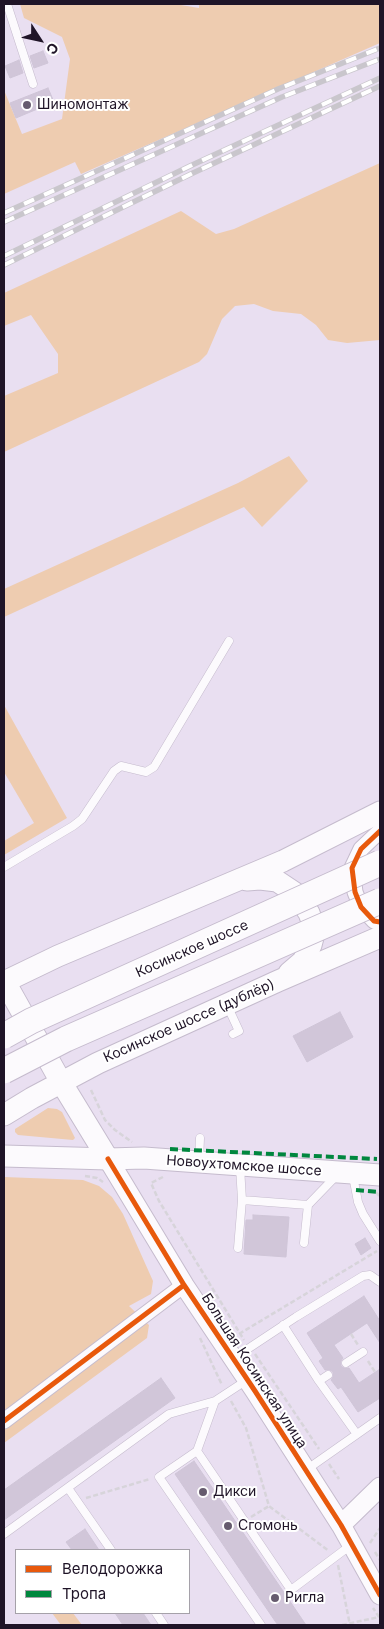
<!DOCTYPE html>
<html>
<head>
<meta charset="utf-8">
<style>
	body { margin:0 }
	#map { position:relative; width:384px; height:1629px; overflow:hidden; background:#e9dff1; font-family:Inter,sans-serif }
	canvas { display:block }
	.frame { position:absolute; inset:0; border:5px solid #1f1427; pointer-events:none }
	.legend { position:absolute; left:15px; top:1549px; width:175px; height:65px; box-sizing:border-box; background:#fff; border:1px solid #a5a1a9; margin:0; padding:6px 9px; list-style:none; font-size:15px; color:#1f1427 }
	.legend li { display:flex; align-items:center; gap:10px; height:25px }
	.legend b { width:25px; border:1px solid #a5a1a9 }
	.north { position:absolute; left:15px; top:15px; width:50px; height:50px; -webkit-text-stroke:4px #fff; paint-order:stroke; rotate:125deg; font-size:14px; font-weight:700; line-height:20px; text-align:center; color:#1f1427 }
	.north::after { content:''; display:block; margin:auto; width:18px; height:22px; background:#1f1427; clip-path:polygon(50% 0,100% 100%,50% 72%,0 100%) }
</style>
</head>
<body>
<div id="map">
<canvas width="384" height="1629"></canvas>
<div class="frame"></div>
<ul class="legend">
<li><b style="height:6px;background:#e8590c"></b>Велодорожка</li>
<li><b style="height:6px;background:#00873e"></b>Тропа</li>
</ul>
<div class="north">С</div>
</div>
<script>
const context = document.querySelector('canvas').getContext('2d');
context.lineJoin = 'round';
function paint(path, color) { context.fillStyle = color; context.fill(path, 'evenodd'); }
const toPath = rows => new Path2D(rows.map(r => 'M' + r).join(''));
function strokePath(path, color, width, dash) { context.strokeStyle = color; context.lineWidth = width; context.lineCap = dash ? 'butt' : 'round'; context.setLineDash(dash || []); context.stroke(path); }
function write(font, color, halo, rows, align = 'center') {
  context.font = font + ' Inter,sans-serif'; context.lineWidth = 4; context.setLineDash([]); context.textBaseline = 'middle'; context.strokeStyle = halo; context.fillStyle = color; for (const [text, x, y, turn = 0] of rows) {
    context.save(); context.translate(x, y); context.rotate((+turn || 0) * Math.PI / 180); context.textAlign = isNaN(turn) ? turn : align; if (halo) context.strokeText(text, 0, 0); context.fillText(text, 0, 0); context.restore();
  }
}
const green = toPath([
	[20,4,175,4,199,8,199,4,380,4,380,43,81,174,75,162,4,194,4,90,22,134,62,119,70,59,62,37,24,18],
	[380,163,380,340,347,343,328,340,316,325,301,314,273,311,254,304,235,306,222,319,207,354,199,362,4,452,4,396,58,373,58,354,31,315,4,326,4,293,181,211,216,234,234,229],
	[289,456,308,481,262,527,244,507,4,617,4,589,238,483],
	[4,705,67,818,4,855,4,841,34,823,4,772],
	[48,1108,57,1109,62,1112,75,1138,73,1140,18,1135,15,1132,15,1129],
	[4,1177,83,1180,99,1186,112,1197,123,1214,153,1281,151,1294,129,1306,149,1325,147,1338,4,1443],
	[52,1613,73,1613,82,1625,61,1625]
]);
const building = toPath([
	[43,51,48,63,34,68,30,56,43,51],
	[19,60,23,73,10,78,5,66,19,60],
	[48,88,54,102,16,118,10,103,48,88],
	[340,1012,353,1037,307,1062,293,1036,340,1012],
	[253,1215,289,1217,286,1257,244,1254,246,1220,253,1220,253,1215],
	[365,1238,371,1248,361,1255,355,1244,365,1238],
	[364,1296,380,1321,380,1343,367,1323,334,1345,343,1358,341,1361,341,1366,344,1368,349,1368,359,1383,380,1369,380,1398,358,1412,341,1387,338,1389,331,1380,333,1377,333,1372,330,1370,325,1370,319,1361,323,1358,307,1333,364,1296],
	[161,1378,175,1398,4,1520,4,1490,161,1378],
	[194,1461,283,1591,306,1625,278,1625,275,1621,175,1474,194,1461],
	[85,1529,99,1550,72,1550,66,1542,85,1529],
	[115,1613,143,1613,151,1625,123,1625,115,1613]
]);
const path = toPath([
	[91,1090,105,1120,115,1130,132,1142],
	[85,1176,97,1178,103,1182],
	[163,1177,151,1183,159,1201,244,1340],
	[376,1192,380,1197],
	[239,1334,377,1251],
	[351,1334,358,1345],
	[200,1338,222,1385],
	[255,1354,319,1449],
	[368,1361,375,1372],
	[231,1401,246,1428,269,1506,329,1551],
	[329,1464,339,1479],
	[86,1498,150,1479],
	[251,1517,269,1506],
	[370,1543,380,1528],
	[375,1552,380,1560],
	[338,1565,350,1625],
	[342,1625,379,1617,373,1608]
]);
const service = toPath([
	[7,4,33,84],
	[4,867,73,826,82,819,114,771,121,766,146,772,154,767,229,641],
	[227,1005,239,1031,233,1034],
	[199,1161,200,1138],
	[353,1176,358,1202,363,1214,380,1241],
	[242,1200,308,1205],
	[304,1243,308,1205,337,1175],
	[238,1248,242,1200,240,1167],
	[283,1325,319,1381,356,1433],
	[234,1358,296,1317,363,1276,370,1275,380,1282],
	[346,1363,363,1352],
	[247,1380,215,1401,197,1451,159,1477,261,1625],
	[319,1381,328,1375],
	[197,1451,291,1590,351,1545],
	[306,1470,380,1418],
	[68,1488,111,1550],
	[4,1534,169,1414,215,1401],
	[156,1613,164,1625]
]);
const minor = toPath([
	[380,831,361,849,352,868,355,892,361,907,374,921,380,922],
	[4,1421,184,1285]
]);
const tertiary = toPath([
	[108,1159,184,1285,255,1391,341,1525,380,1595],
	[341,1525,380,1487]
]);
const secondary = toPath([
	[247,880,260,879,277,881,295,893,309,913,315,930,311,945,303,961,289,973],
	[4,982,58,956,283,861,380,812],
	[5,982,61,1082,108,1159],
	[4,1115,32,1098,98,1063,278,981,380,937],
	[4,1156,108,1159,144,1158,380,1175]
]);
const rail = toPath([
	[4,213,278,89,380,48],
	[4,222,282,97,380,59],
	[4,256,190,166,380,78],
	[4,265,193,173,380,86]
]);
const trunkBridge = toPath([
	[4,1036,31,1021,380,863],
	[4,1071,66,1039,380,901]
]);
const quiet = toPath([
	[170,1149,377,1159],
	[356,1190,380,1192]
]);
const cycleway = toPath([
	[380,831,361,849,352,868,355,892,361,907,374,921,380,922],
	[108,1159,184,1285,255,1391,341,1525,380,1595],
	[4,1421,184,1285]
]);
const markers = [
	[27,105,5,"#665b6e"],
	[203,1492,5,"#665b6e"],
	[228,1526,5,"#665b6e"],
	[275,1598,5,"#665b6e"]
];
const poiNames = [
	["Шиномонтаж",37,105],
	["Дикси",213,1492],
	["Сгомонь",238,1526],
	["Ригла",285,1598]
];
const streetNames = [
	["Косинское шоссе",192,949,-24],
	["Косинское шоссе (дублёр)",189,1021,-24],
	["Новоухтомское шоссе",244,1166,4],
	["Большая Косинская улица",254,1371,57]
];
paint(green, '#eeccb0');
paint(building, '#d1c6d9');
strokePath(building, '#cfc5d7', 1);
strokePath(service, '#c5bbcd', 9);
strokePath(minor, '#c5bbcd', 17);
strokePath(tertiary, '#c5bbcd', 21);
strokePath(secondary, '#c5bbcd', 23);
strokePath(path, '#d7d4da', 2.5, [5, 2.5]);
strokePath(service, '#fcfafd', 8);
strokePath(minor, '#fcfafd', 15);
strokePath(tertiary, '#fcfafd', 19);
strokePath(secondary, '#fcfafd', 21);
strokePath(rail, '#c9c6cc', 5.5);
strokePath(rail, '#fff', 4, [11]);
strokePath(trunkBridge, '#c5bbcd', 27, []);
strokePath(trunkBridge, '#fcfafd', 25);
strokePath(quiet, '#00873e', 4, [8, 4]);
strokePath(cycleway, '#e8590c', 5);
for (const [x, y, r, color] of markers) { const dot = new Path2D(); dot.arc(x, y, r, 0, 2 * Math.PI); context.fillStyle = color; context.fill(dot); strokePath(dot, '#fff', 2); }
write('14px', '#1f1427', '#fff', poiNames, 'left');
write('14px', '#1f1427', '#fff', streetNames);
</script>
</body>
</html>
